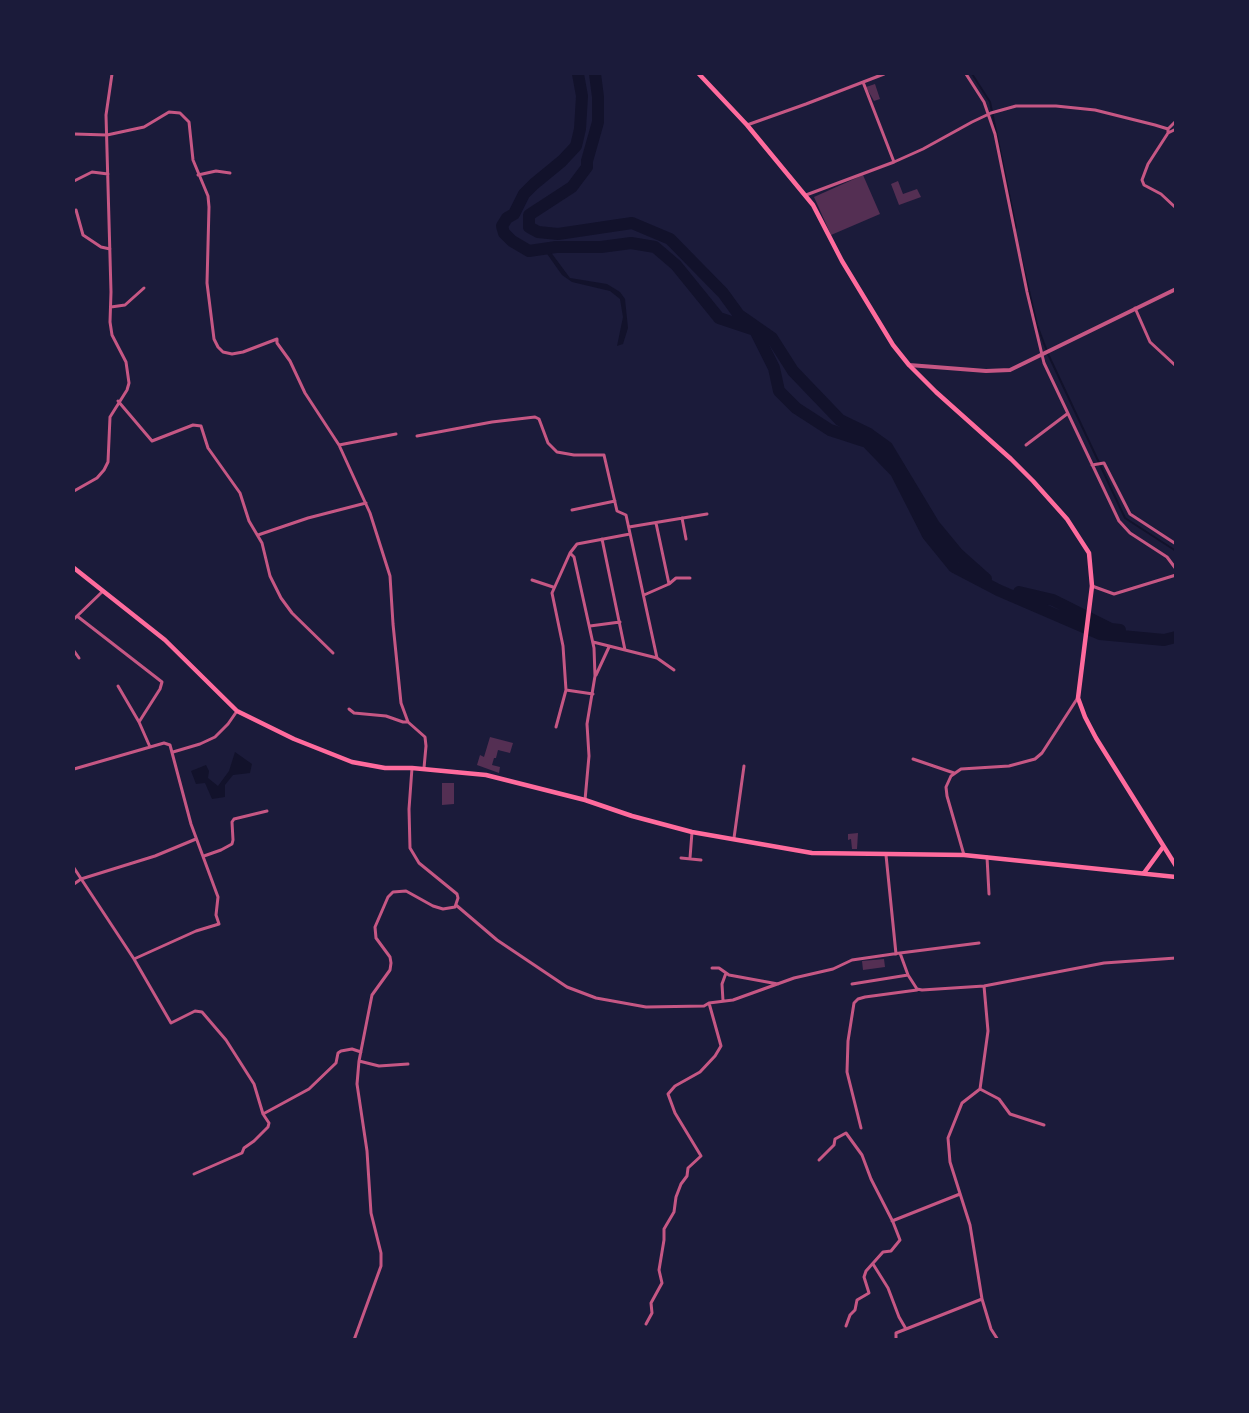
<!DOCTYPE html>
<html>
<head>
<meta charset="utf-8">
<style>
	body { margin:0 }
	#map { position:relative; width:1249px; height:1413px; overflow:hidden; background:#1b1b3a; font-family:"Varela Round",sans-serif }
	canvas { display:block }
	.frame { position:absolute; inset:0; border:75px solid #1b1b3a; pointer-events:none }
</style>
</head>
<body>
<div id="map">
<canvas width="1249" height="1413"></canvas>
<div class="frame"></div>
</div>
<script>
const context = document.querySelector('canvas').getContext('2d');
context.lineJoin = 'round';
function paint(path, color) { context.fillStyle = color; context.fill(path, 'evenodd'); }
const toPath = rows => new Path2D(rows.map(r => 'M' + r).join(''));
function strokePath(path, color, width, dash) { context.strokeStyle = color; context.lineWidth = width; context.lineCap = dash ? 'butt' : 'round'; context.setLineDash(dash || []); context.stroke(path); }
const water = toPath([
	[556,247,550,251,570,278,607,284,620,292,625,299,628,328,623,344,617,346,623,317,620,299,610,291,572,282,562,275,545,251],
	[235,752,252,764,250,773,233,775,225,785,225,797,212,799,205,783,196,784,191,771,206,765,209,771,208,778,218,786,229,771]
]);
const stream = toPath([
	[972,74,990,102,1016,228],
	[1021,257,1037,325,1048,354,1125,518,1176,551]
]);
const river = toPath([
	[578,74,582,96,580,129,576,146,562,161,534,184,524,194,514,214,507,218,502,226,504,233,512,241,529,251,556,247,601,247,631,243,655,247,676,265,719,318,755,330,774,368,779,391,796,408,830,430,867,442,896,472,928,535,954,567,998,590,1100,634,1164,640,1176,637],
	[595,74,598,97,598,122,587,161,587,167,572,187,529,215,529,227,538,232,558,234,632,223,670,239,723,293,739,315,772,338,793,371,840,420,869,434,887,447,934,525,958,554,986,579],
	[1019,592,1053,600,1111,629,1120,630]
]);
const building = toPath([
	[875,84,880,99,874,101,866,87],
	[863,175,880,214,831,235,814,197],
	[898,181,903,194,917,189,921,197,899,205,891,184],
	[490,737,513,743,510,753,498,750,496,758,494,758,492,765,500,767,499,773,477,765,480,755,484,757],
	[442,783,454,783,454,804,442,805],
	[858,833,857,849,852,849,851,839,848,840,848,834],
	[884,959,885,967,863,970,862,961]
]);
const minor = toPath([
	[966,74,984,102,995,134,1027,292,1044,363,1119,521,1130,533,1167,557,1176,569],
	[863,82,894,162],
	[747,125,806,104,884,74],
	[1168,129,1176,121],
	[1176,129,1168,133,1148,164,1142,180,1144,185,1161,194,1176,208],
	[74,134,107,135,144,127,169,112,180,113,189,122,193,160,208,196,209,207,207,283,214,339,218,347,223,352,232,354,243,352,277,339,277,343,290,361,305,393,339,445,370,513,390,576,393,624,401,703,408,722,425,737,426,746,424,768],
	[198,175,216,171,230,173],
	[74,181,92,172,108,174],
	[806,195,894,162,923,149,972,122,991,113,1016,106,1056,106,1095,110,1155,125,1168,129,1168,133],
	[76,210,83,235,101,247,110,249],
	[111,307,125,305,144,288],
	[1135,308,1150,342,1176,366],
	[118,401,152,441,193,425,201,426,208,448,240,493,249,521,262,543,270,576,281,598,292,613,333,653],
	[417,436,492,422,535,417,539,419,548,443,557,452,574,455,604,455,617,511,626,515,657,658],
	[339,445,396,434],
	[1026,445,1067,414],
	[1092,465,1104,463,1130,514,1176,544],
	[74,491,97,478,104,470,108,462,110,417,127,390,129,383,126,362,112,335,110,322,111,292,106,115,112,74],
	[572,510,615,501],
	[682,518,686,539],
	[656,523,669,584],
	[629,527,707,514],
	[258,535,308,518,366,503],
	[602,539,625,650],
	[570,553,577,544,630,534],
	[532,580,553,587],
	[1092,586,1114,594,1176,575],
	[644,595,669,584,676,578,690,578],
	[77,616,162,682,160,689,139,722],
	[74,619,103,591],
	[590,626,620,622],
	[593,642,657,658,674,670],
	[74,651,79,658],
	[596,675,609,647],
	[118,686,139,722,150,747],
	[566,690,593,694],
	[349,709,354,713,386,716,403,722,407,722],
	[556,727,566,690,563,646,552,593,570,553,574,557,594,648,595,676,587,724,589,756,585,800],
	[173,752,200,744,215,737,228,724,237,711],
	[913,759,954,773],
	[74,769,164,743,170,745,191,824,218,897,216,915,219,924,196,931,134,959,171,1023,195,1011,202,1012,226,1040,254,1084,263,1114,309,1089,336,1063,338,1053,341,1051,352,1049,361,1052],
	[734,838,744,766],
	[886,855,896,954],
	[964,855,947,796,946,787,951,776,961,769,1009,766,1035,759,1042,753,1077,699],
	[204,856,221,850,232,844,233,840,232,822,234,819,267,811],
	[987,857,989,894],
	[681,858,701,860],
	[690,858,692,832],
	[74,868,134,959],
	[74,884,81,879,155,856,196,839],
	[456,905,497,940,567,987,596,998,646,1007,704,1006,709,1003,733,1000,794,978,833,969,852,960,900,953,908,975,917,989,922,990,984,986,1104,963,1176,958],
	[900,953,979,943],
	[712,968,719,968,729,975,778,984],
	[852,984,908,975],
	[723,1001,722,984,726,973],
	[359,1061,379,1066,408,1064],
	[980,1089,988,1031,984,986],
	[861,1128,847,1072,848,1041,854,1003,858,999,865,997,917,990],
	[819,1160,834,1145,835,1139,846,1133,862,1155,871,1179,893,1222,900,1240,891,1251,883,1252,866,1271,864,1277,869,1293,857,1300,855,1310,850,1315,846,1326],
	[194,1174,242,1153,244,1148,254,1141,268,1127,269,1123,263,1114],
	[892,1221,960,1194],
	[873,1264,888,1288,899,1317,906,1329],
	[646,1324,652,1313,651,1303,662,1283,659,1270,664,1240,664,1229,674,1212,676,1197,681,1184,687,1176,688,1168,701,1156,675,1113,668,1094,675,1086,700,1072,715,1056,721,1046,709,1003],
	[354,1340,381,1266,381,1253,371,1213,367,1151,357,1084,359,1061,372,995,390,970,391,963,390,957,376,938,375,927,388,897,393,892,406,891,433,906,443,909,455,907,458,898,457,894,419,863,410,848,409,809,412,768],
	[896,1340,896,1333,901,1331,982,1299],
	[998,1340,991,1329,982,1299,970,1225,950,1162,948,1138,962,1103,980,1089,999,1099,1010,1114,1044,1125]
]);
const tertiary = toPath([
	[909,365,986,371,1010,370,1176,289]
]);
const secondary = toPath([
	[74,568,165,640,237,711,294,739,352,762,385,768,412,768,486,775,585,800,632,816,692,832,812,853,964,855,1176,877],
	[1144,873,1163,847]
]);
const primary = toPath([
	[699,74,747,125,813,205,842,261,893,345,909,365,936,392,1011,459,1033,481,1067,519,1089,553,1092,586,1078,698,1085,717,1096,738,1176,866]
]);
paint(water, '#12122b');
strokePath(stream, '#12122b', 2);
strokePath(river, '#12122b', 12);
paint(building, '#542f53');
strokePath(minor, '#c65784', 3);
strokePath(tertiary, '#c65784', 4);
strokePath(secondary, '#ff6b9d', 4.5);
strokePath(primary, '#ff6b9d', 4.5);
</script>
</body>
</html>
